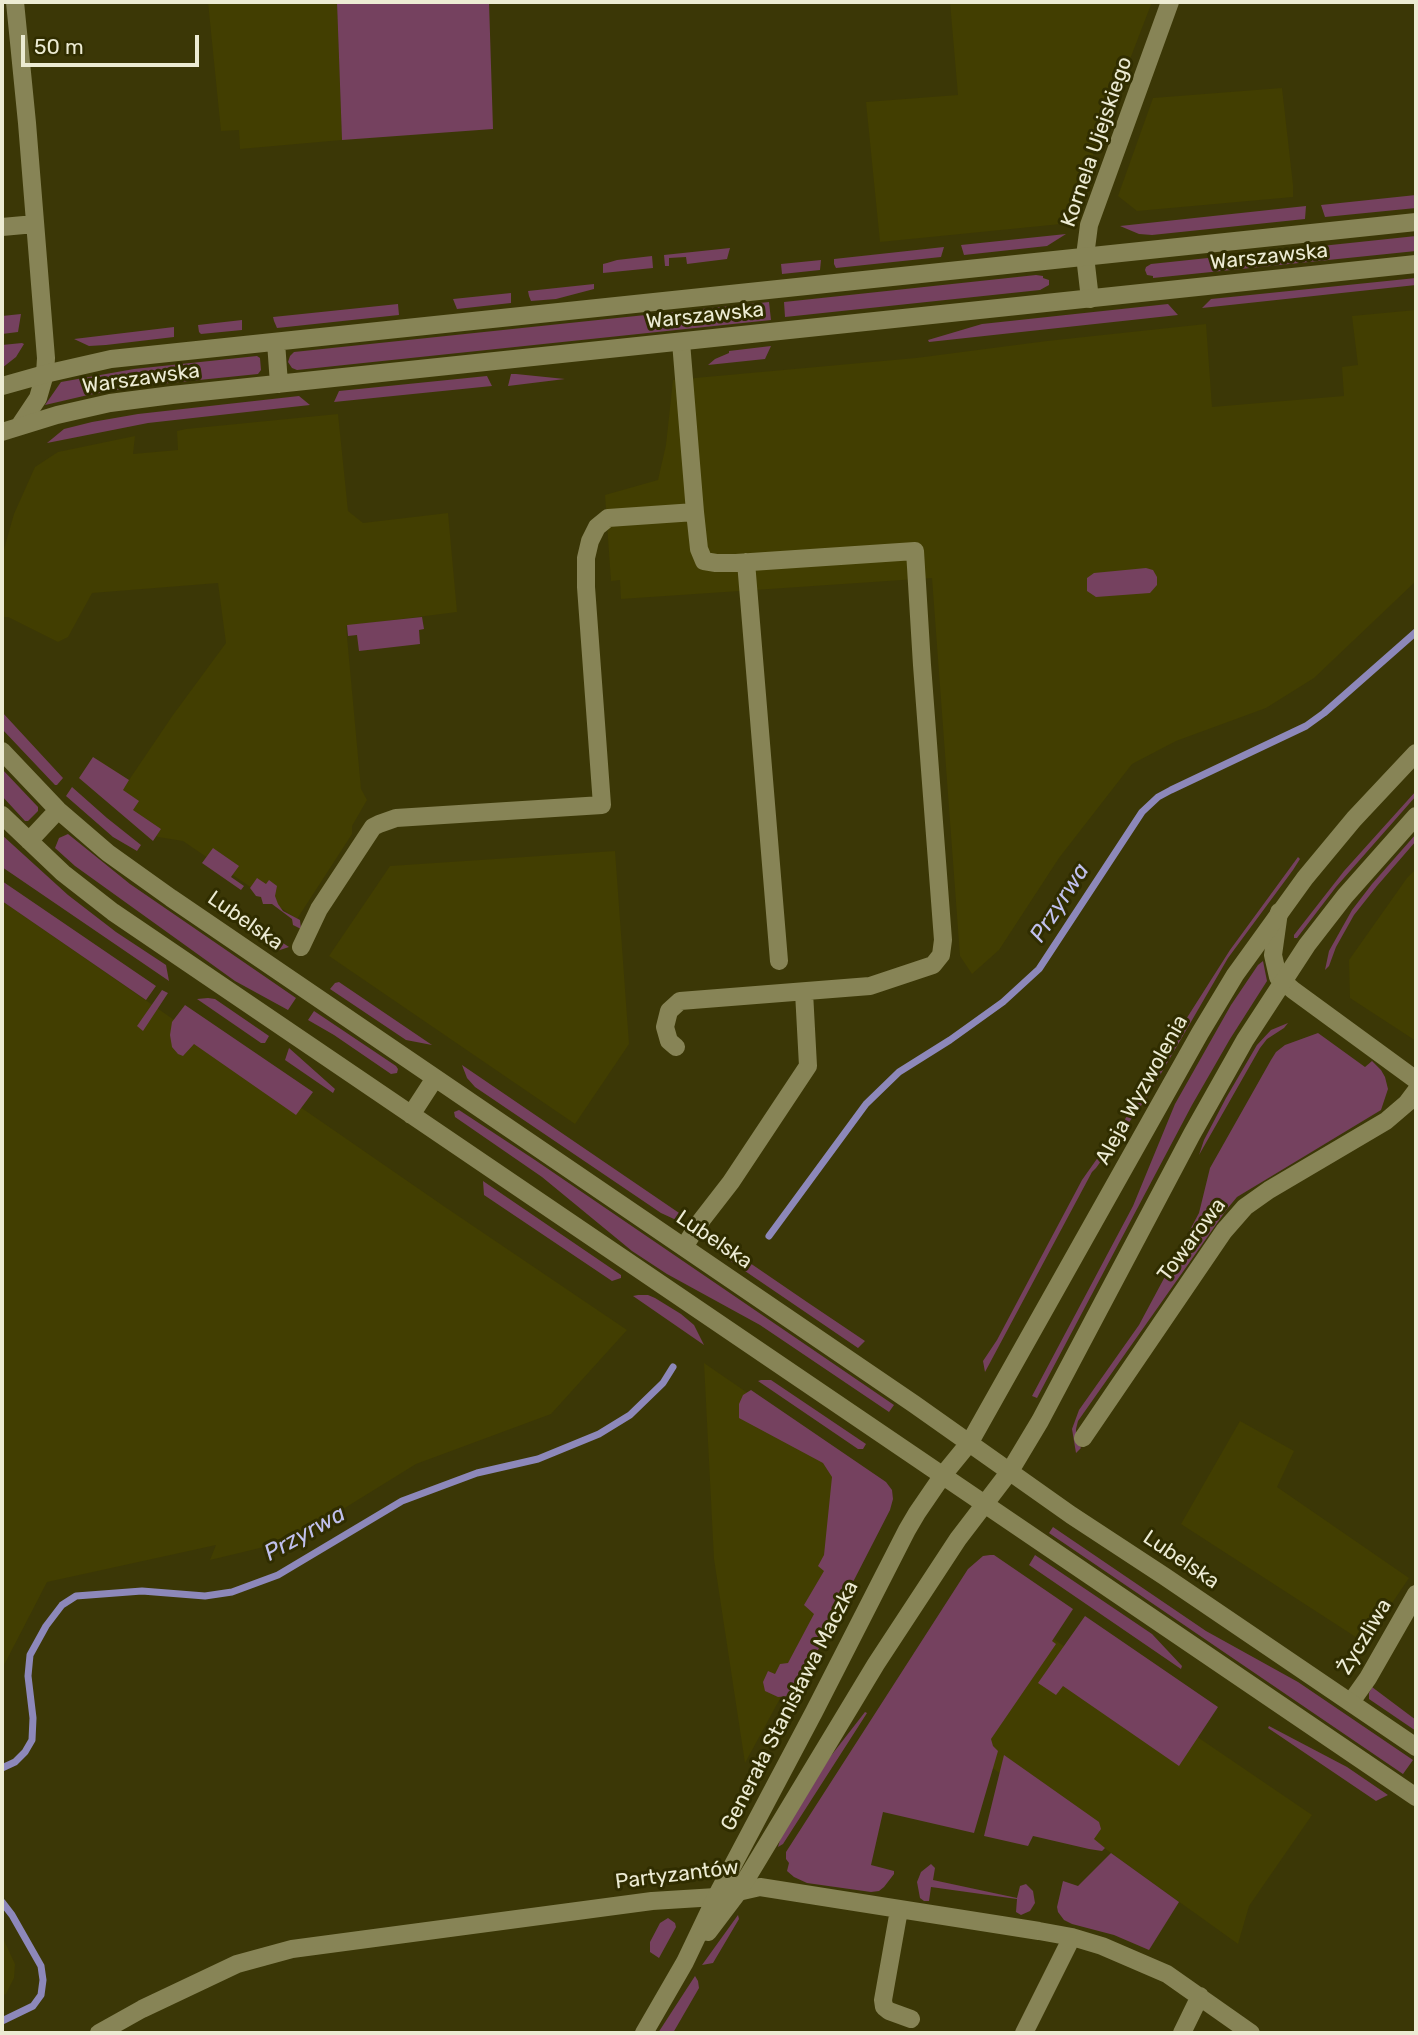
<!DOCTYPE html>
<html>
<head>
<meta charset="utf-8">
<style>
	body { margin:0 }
	#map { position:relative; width:1418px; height:2035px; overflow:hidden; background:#3b3706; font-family:Rubik,sans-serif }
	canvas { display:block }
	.frame { position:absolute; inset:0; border:4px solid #ecebd3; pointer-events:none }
	.scale { position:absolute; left:21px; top:35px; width:178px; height:32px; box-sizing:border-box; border:4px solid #ecebd3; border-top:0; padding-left:9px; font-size:21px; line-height:24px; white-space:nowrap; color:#ecebd3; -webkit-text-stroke:5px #302d00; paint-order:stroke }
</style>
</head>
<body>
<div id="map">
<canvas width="1418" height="2035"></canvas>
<div class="frame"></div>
<div class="scale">50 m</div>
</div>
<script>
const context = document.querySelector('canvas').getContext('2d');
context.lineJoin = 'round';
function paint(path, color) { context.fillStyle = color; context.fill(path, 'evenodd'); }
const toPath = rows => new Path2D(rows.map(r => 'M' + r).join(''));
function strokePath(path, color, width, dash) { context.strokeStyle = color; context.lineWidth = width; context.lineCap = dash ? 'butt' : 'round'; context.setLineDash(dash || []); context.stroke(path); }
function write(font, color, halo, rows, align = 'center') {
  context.font = font + ' Rubik,sans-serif'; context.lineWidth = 6; context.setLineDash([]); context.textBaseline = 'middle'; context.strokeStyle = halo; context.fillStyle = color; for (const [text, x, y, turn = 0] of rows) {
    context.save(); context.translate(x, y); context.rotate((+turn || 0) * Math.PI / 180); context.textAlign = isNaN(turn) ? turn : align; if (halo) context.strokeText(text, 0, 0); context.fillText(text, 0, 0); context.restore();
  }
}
const built = toPath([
	[208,2,337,2,342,140,240,149,239,130,221,131],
	[950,2,1152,2,1070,215,1061,224,880,242,866,102,958,95],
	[1282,88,1293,185,1293,197,1137,211,1118,196,1153,98],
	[1416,310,1416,581,1314,678,1266,708,1176,741,1132,764,1059,858,999,950,972,974,960,956,932,578,621,599,620,580,611,581,605,495,658,480,666,445,673,380,916,358,1047,341,1206,324,1212,407,1344,396,1342,367,1358,365,1352,316],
	[338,414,348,511,363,523,448,513,457,612,346,626,361,789,367,800,352,826,352,834,297,919,183,841,158,837,112,802,100,761,129,780,173,715,226,643,218,583,92,593,68,637,58,642,8,617,2,617,2,556,14,514,35,467,58,452,135,436,133,454,178,450,177,431,186,429],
	[615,851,629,1044,575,1124,329,956,390,866],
	[1416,869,1416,1041,1350,998,1349,960,1407,878],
	[2,901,445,1207,627,1330,551,1414,416,1464,293,1540,210,1560,216,1545,47,1582,2,1669],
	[704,1363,835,1453,842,1524,814,1636,745,1763,714,1559],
	[1240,1421,1294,1451,1277,1487,1409,1578,1365,1643,1181,1524],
	[1033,1625,1312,1815,1249,1906,1238,1944,959,1744],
	[2,1936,15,1964,14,1978,6,1994,2,1996]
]);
const green = toPath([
	[337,2,489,2,493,129,342,140],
	[1416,195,1416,208,1325,217,1321,205],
	[1306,206,1305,219,1152,235,1139,234,1120,226],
	[1066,234,1047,246,964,255,961,245],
	[1416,236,1416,251,1153,278,1153,276,1147,275,1145,270,1146,267,1151,264],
	[944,247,941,257,836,268,834,264,834,259],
	[730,248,727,259,687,264,686,257,669,258,669,266,665,266,664,255],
	[652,256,653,268,603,273,603,264,607,263,617,260],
	[821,260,820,270,782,274,781,264],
	[1036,275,1043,276,1043,278,1049,280,1049,285,1040,290,785,317,784,302],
	[1416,278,1416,285,1202,308,1211,299],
	[594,284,594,289,556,299,531,301,529,296,528,291],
	[511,293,511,303,457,309,453,299],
	[769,302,771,320,297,370,292,368,288,362,290,356,294,352],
	[398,304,399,315,277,328,274,321,273,317],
	[1168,304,1178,315,929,342,928,340,982,324],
	[21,314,18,332,2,334,2,316],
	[242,320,242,330,201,334,199,332,198,325],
	[174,327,174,337,106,345,89,346,74,339],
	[22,343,24,344,16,357,2,368,2,345],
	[771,346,765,359,708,365,715,359,729,353,729,351],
	[257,356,260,358,261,370,258,374,140,386,88,395,45,405,61,382,134,369],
	[511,374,516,374,565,379,508,386],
	[487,376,492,386,334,402,339,391],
	[299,396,310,405,148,423,47,443,64,429,92,422,138,414],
	[1146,568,1153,570,1157,577,1157,585,1150,593,1096,597,1087,591,1087,578,1094,573],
	[422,617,424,629,419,630,420,644,359,651,357,635,348,636,347,625],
	[2,712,63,778,57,785,55,785,2,729],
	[93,757,129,780,123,790,139,801,133,810,161,829,153,841,79,778],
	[2,769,38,807,38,811,28,821,25,821,2,796],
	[72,787,107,818,141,845,137,851,113,837,66,796],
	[1416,791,1416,796,1336,887,1297,938,1294,938,1294,935,1344,871],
	[68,834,130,884,296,998,288,1010,235,981,75,866,55,848,59,838],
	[1416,834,1416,841,1377,886,1354,915,1336,947,1329,966,1325,970,1329,951,1352,910,1372,884],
	[2,835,68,895,116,932,166,965,169,981,2,867],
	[213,848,239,866,231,877,244,886,241,890,202,863],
	[1298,857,1300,859,1293,870,1228,958,1148,1096,1096,1168,1092,1172,985,1372,983,1361,997,1340,1082,1180,1142,1095,1183,1024,1230,950],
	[257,878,266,884,269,880,277,886,275,896,278,904,283,911,300,920,301,929,293,925,292,919,272,904,263,904,261,897,256,896,250,888],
	[2,881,156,986,146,1000,2,901],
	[241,917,244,917,289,947,277,951,270,948,239,919],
	[1263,961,1267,981,1230,1039,1192,1105,1037,1398,1032,1396,1133,1206,1175,1104,1231,1005,1258,965],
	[339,982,432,1045,406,1040,330,989,335,983],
	[162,990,168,993,143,1031,137,1026],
	[208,998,215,999,269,1036,265,1043,261,1043,197,999],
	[185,1005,313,1092,296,1115,194,1044,183,1056,178,1054,172,1047,170,1035,172,1022],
	[314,1011,396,1066,398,1069,397,1073,391,1074,334,1035,308,1020],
	[1288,1023,1284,1028,1267,1039,1260,1048,1199,1155,1204,1140,1226,1098,1257,1045,1271,1030],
	[1318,1033,1365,1067,1372,1061,1381,1070,1385,1077,1388,1089,1381,1110,1237,1197,1227,1209,1078,1421,1076,1429,1076,1440,1081,1448,1076,1453,1072,1429,1079,1410,1139,1325,1199,1213,1210,1168,1271,1060,1276,1052,1285,1045],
	[289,1048,335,1089,333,1093,285,1060],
	[462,1065,685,1217,674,1219,661,1213,475,1087,467,1078],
	[459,1110,535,1160,894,1405,889,1412,760,1325,667,1274,632,1251,542,1177,455,1117,454,1112],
	[483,1181,621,1275,621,1278,612,1281,484,1195],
	[709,1235,807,1302,865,1341,858,1348,720,1254,711,1242],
	[638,1295,648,1295,655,1298,681,1314,694,1325,704,1345,633,1296],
	[761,1380,771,1380,866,1444,863,1449,858,1449,758,1381],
	[751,1390,886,1482,892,1490,893,1499,890,1510,798,1689,789,1696,778,1697,765,1691,763,1682,768,1671,775,1674,780,1664,788,1663,814,1614,804,1605,824,1571,818,1566,824,1555,832,1477,823,1463,739,1418,739,1404,743,1395],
	[1053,1527,1206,1631,1298,1682,1413,1760,1403,1774,1049,1533],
	[990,1555,994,1555,1073,1609,1052,1641,1056,1644,991,1739,993,1746,998,1751,974,1833,883,1812,871,1865,894,1871,894,1874,884,1887,879,1891,871,1892,807,1883,794,1877,787,1871,789,1863,786,1859,786,1852,968,1569,983,1556],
	[1035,1555,1152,1634,1182,1666,1181,1669,1029,1565],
	[1085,1616,1218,1707,1179,1766,1063,1686,1056,1695,1038,1683],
	[1372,1687,1416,1720,1416,1731,1369,1699,1369,1693],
	[865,1712,867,1713,783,1844,778,1847,782,1833,830,1757],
	[1269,1726,1347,1767,1388,1795,1376,1801,1268,1728],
	[1004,1755,1099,1822,1101,1829,1094,1839,1105,1848,1102,1851,1089,1849,1033,1836,1028,1846,984,1836],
	[1111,1853,1179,1902,1149,1950,1114,1935,1072,1924,1064,1920,1058,1912,1057,1907,1063,1881,1078,1886],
	[931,1864,935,1868,933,1880,1017,1898,1020,1886,1026,1884,1033,1891,1035,1903,1030,1911,1021,1915,1016,1912,1017,1899,931,1887,929,1901,924,1901,920,1898,917,1882,921,1872],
	[738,1915,739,1919,713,1963,702,1965],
	[668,1918,675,1923,676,1927,659,1958,650,1952,650,1942,660,1923],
	[695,1976,698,1981,699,1988,673,2033,658,2033]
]);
const stream = toPath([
	[769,1236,866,1104,899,1072,950,1040,1003,1002,1039,969,1142,812,1158,797,1171,790,1306,726,1324,713,1416,632],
	[2,1768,15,1762,25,1752,32,1740,33,1718,28,1676,30,1655,46,1626,62,1605,76,1596,142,1591,205,1596,232,1592,278,1575,402,1501,477,1473,538,1459,599,1434,630,1415,663,1383,673,1367],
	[2,1902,12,1915,41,1966,43,1980,41,1995,33,2006,2,2021]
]);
const minor = toPath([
	[15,2,27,123,46,358,45,374,38,398,20,425],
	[2,227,35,224],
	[1090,299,1085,256,1089,225,1170,2],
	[746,562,779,961],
	[1279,912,1273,955,1278,977,1293,990,1416,1080],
	[301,947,319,909,373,827,379,824,396,818,602,805,586,587,586,558,590,541,597,527,608,518,695,512],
	[676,1047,669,1041,665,1027,669,1011,680,1001,870,986,933,965,941,955,943,940,922,665,915,551,736,563,716,563,704,561,699,549,695,512,681,342],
	[684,1247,700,1222,731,1182,808,1066,804,992],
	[1083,1438,1224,1231,1245,1207,1269,1190,1386,1121,1407,1103,1416,1091],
	[1351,1702,1368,1678,1416,1594],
	[899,1910,883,2000,884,2007,889,2011,911,2019],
	[99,2033,142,2009,237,1964,292,1949,652,1901,716,1897,760,1887,1039,1931,1072,1937,1102,1946,1167,1974,1251,2033],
	[1024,2033,1072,1937],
	[1182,2033,1200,1996]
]);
const secondary = toPath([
	[276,342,279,384],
	[2,386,45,374,111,359,1416,222],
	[2,432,57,415,110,403,172,395,1416,264],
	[2,751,58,810,108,853,171,898,914,1404,1071,1515,1164,1576,1416,1747],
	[2,815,63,873,113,912,1416,1797],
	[29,841,58,810],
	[411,1115,435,1078],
	[708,1932,739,1891,876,1664,958,1539,1010,1471,1040,1421,1192,1134,1245,1040,1307,945,1345,896,1416,816],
	[644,2033,685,1962,716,1897,814,1712,907,1530,917,1513,943,1475,970,1442,1200,1033,1235,975,1305,878,1354,819,1416,753]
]);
const streetNames = [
	["Kornela Ujejskiego",1097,142,-71],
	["Warszawska",1269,257,-6],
	["Warszawska",705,316,-6],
	["Warszawska",141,379,-8],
	["Lubelska",245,921,35],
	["Aleja Wyzwolenia",1142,1090,-61],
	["Lubelska",714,1240,34],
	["Towarowa",1192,1240,-53],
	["Lubelska",1181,1560,34],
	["Życzliwa",1365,1637,-59],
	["Generała Stanisława Maczka",790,1706,-63],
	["Partyzantów",677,1875,-7]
];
const waterNames = [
	["Przyrwa",1060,903,-57],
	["Przyrwa",305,1534,-29]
];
paint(built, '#423e01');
paint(green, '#75415f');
strokePath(stream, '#8d88ba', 7);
strokePath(minor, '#878456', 18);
strokePath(secondary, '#878456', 18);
write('21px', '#ecebd3', '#302d00', streetNames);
write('italic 23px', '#c0c0ed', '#302d00', waterNames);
</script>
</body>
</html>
